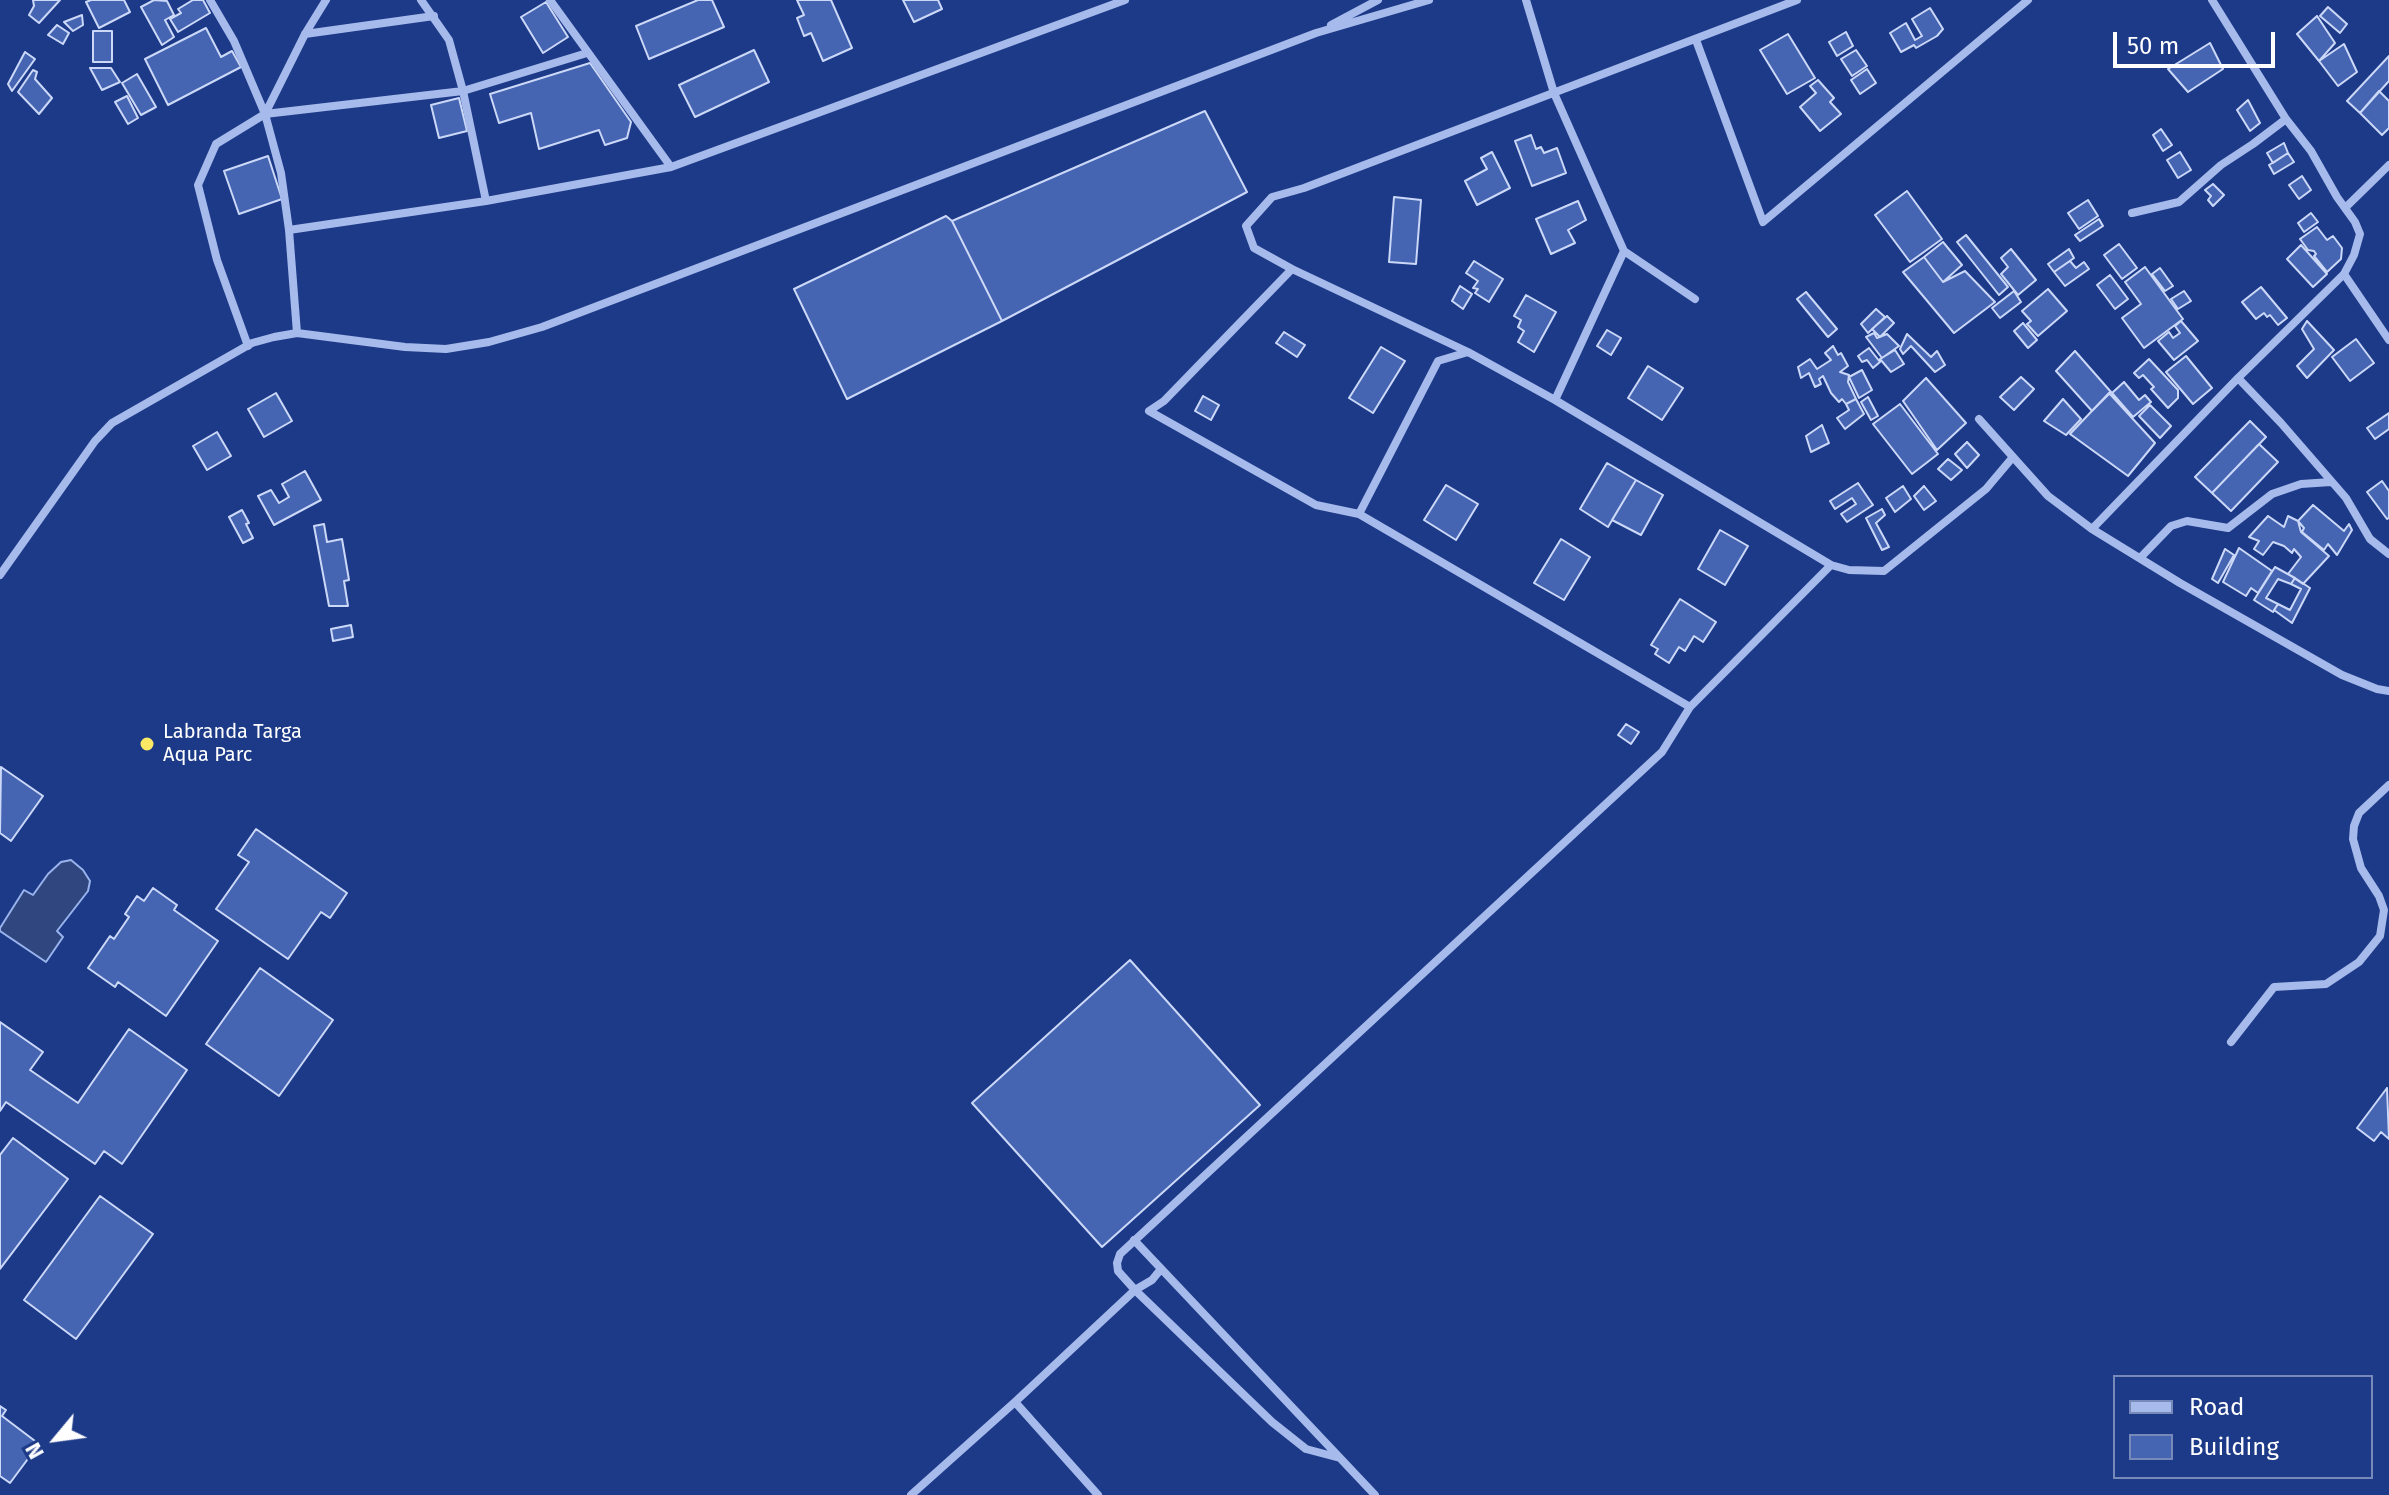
<!DOCTYPE html>
<html>
<head>
<meta charset="utf-8">
<style>
	body { margin:0 }
	#map { position:relative; width:2389px; height:1495px; overflow:hidden; background:#1d3a88; font-family:"Fira Sans",sans-serif }
	canvas { display:block }
	.legend { position:absolute; left:2113px; top:1375px; width:260px; height:104px; box-sizing:border-box; background:#1d3a88; border:2px solid #7789b8; margin:0; padding:10px 14px; list-style:none; font-size:24px; color:#fff }
	.legend li { display:flex; align-items:center; gap:16px; height:40px }
	.legend b { width:40px; border:2px solid #7789b8 }
	.north { position:absolute; left:16px; top:1399px; width:80px; height:80px; -webkit-text-stroke:6px #1d3a88; paint-order:stroke; rotate:241deg; font-size:22px; font-weight:700; line-height:32px; text-align:center; color:#fff }
	.north::after { content:''; display:block; margin:auto; width:28px; height:36px; background:#fff; clip-path:polygon(50% 0,100% 100%,50% 72%,0 100%) }
	.scale { position:absolute; left:2113px; top:32px; width:162px; height:36px; box-sizing:border-box; border:4px solid #fff; border-top:0; padding-left:10px; font-size:24px; line-height:28px; white-space:nowrap; color:#fff; -webkit-text-stroke:6px #1d3a88; paint-order:stroke }
</style>
</head>
<body>
<div id="map">
<canvas width="2389" height="1495"></canvas>
<ul class="legend">
<li><b style="height:10px;background:#a6baeb"></b>Road</li>
<li><b style="height:22px;background:#4564b1"></b>Building</li>
</ul>
<div class="north">N</div>
<div class="scale">50 m</div>
</div>
<script>
const context = document.querySelector('canvas').getContext('2d');
context.lineJoin = 'round';
function paint(path, color) { context.fillStyle = color; context.fill(path, 'evenodd'); }
const toPath = rows => new Path2D(rows.map(r => 'M' + r).join(''));
function strokePath(path, color, width, dash) { context.strokeStyle = color; context.lineWidth = width; context.lineCap = dash ? 'butt' : 'round'; context.setLineDash(dash || []); context.stroke(path); }
function write(font, color, halo, rows, align = 'center') {
  context.font = font + ' "Fira Sans",sans-serif'; context.lineWidth = 7; context.setLineDash([]); context.textBaseline = 'middle'; context.strokeStyle = halo; context.fillStyle = color; for (const [text, x, y, turn = 0] of rows) {
    context.save(); context.translate(x, y); context.rotate((+turn || 0) * Math.PI / 180); context.textAlign = isNaN(turn) ? turn : align; if (halo) context.strokeText(text, 0, 0); context.fillText(text, 0, 0); context.restore();
  }
}
const water = toPath([
	[71,860,83,870,90,881,88,891,57,931,63,937,46,962,0,931,0,928,24,890,33,895,48,874,61,862,71,860]
]);
const building = toPath([
	[33,0,60,0,39,23,29,15,34,6,33,0],
	[91,0,124,0,130,12,99,28,86,2,91,0],
	[154,0,167,1,174,15,165,20,174,37,162,45,141,7,154,0],
	[193,0,203,0,210,13,178,32,170,19,181,13,178,9,193,0],
	[698,0,712,0,724,27,649,59,636,26,698,0],
	[797,0,831,0,852,48,823,61,811,33,804,36,797,18,804,15,797,0],
	[903,0,938,0,942,9,914,22,903,0],
	[546,2,568,37,543,53,521,17,546,2],
	[2328,7,2347,24,2340,33,2320,16,2328,7],
	[1930,8,1943,29,1937,36,1916,48,1914,45,1901,52,1890,33,1906,23,1915,40,1922,36,1912,19,1930,8],
	[82,15,83,25,73,31,64,22,82,15],
	[2317,16,2335,43,2319,61,2297,34,2317,16],
	[57,25,69,33,63,44,48,35,57,25],
	[206,28,221,57,232,51,241,67,168,105,145,59,206,28],
	[93,31,112,31,112,62,93,62,93,31],
	[1846,32,1853,46,1837,56,1829,42,1846,32],
	[1788,34,1815,78,1787,94,1760,50,1788,34],
	[2210,43,2223,69,2188,92,2168,69,2210,43],
	[2344,44,2357,72,2338,86,2319,61,2344,44],
	[754,50,769,82,695,117,679,85,754,50],
	[1856,50,1867,66,1852,76,1841,59,1856,50],
	[25,52,35,59,12,91,8,84,25,52],
	[2389,56,2389,81,2360,113,2347,101,2389,56],
	[590,63,631,122,627,138,605,145,599,130,539,149,531,113,499,123,490,94,590,63],
	[90,68,111,68,120,82,102,90,90,68],
	[1867,69,1876,83,1860,94,1851,80,1867,69],
	[33,70,37,72,35,79,52,98,39,114,18,92,33,70],
	[137,74,156,107,141,115,122,83,137,74],
	[1818,80,1834,98,1830,102,1841,114,1820,131,1800,107,1816,93,1810,86,1818,80],
	[2379,91,2389,101,2389,128,2382,135,2360,113,2379,91],
	[127,96,138,118,128,124,115,102,127,96],
	[459,98,467,131,439,138,431,105,459,98],
	[2248,100,2260,123,2250,131,2237,110,2248,100],
	[1205,111,1247,192,1002,321,952,221,1205,111],
	[2161,129,2172,145,2163,151,2153,135,2161,129],
	[1531,135,1536,149,1541,147,1544,153,1557,148,1566,173,1532,186,1515,141,1531,135],
	[2284,143,2288,153,2273,163,2267,153,2284,143],
	[1492,152,1510,188,1477,205,1465,181,1487,169,1481,158,1492,152],
	[2180,152,2191,170,2178,178,2167,160,2180,152],
	[2288,153,2294,162,2274,174,2269,165,2288,153],
	[268,156,282,199,239,214,224,171,268,156],
	[2302,176,2311,190,2299,199,2289,185,2302,176],
	[2213,184,2224,195,2213,206,2208,200,2211,196,2205,190,2213,184],
	[1907,191,1942,239,1910,262,1875,215,1907,191],
	[1394,197,1421,200,1416,264,1389,262,1394,197],
	[2088,200,2098,216,2079,229,2068,213,2088,200],
	[1578,201,1586,220,1568,230,1575,243,1551,254,1536,219,1578,201],
	[2311,213,2318,222,2304,232,2298,223,2311,213],
	[946,216,952,221,1002,321,847,399,794,289,946,216],
	[2099,219,2103,226,2080,241,2075,235,2099,219],
	[2317,227,2327,240,2333,236,2342,248,2341,259,2327,272,2314,256,2316,254,2314,251,2308,250,2300,239,2317,227],
	[1966,235,2008,287,1999,295,1957,242,1966,235],
	[1943,242,1962,265,1943,282,1924,257,1943,242],
	[2119,244,2137,268,2122,279,2104,255,2119,244],
	[2301,245,2327,274,2313,287,2287,259,2301,245],
	[2011,249,2036,280,2018,295,2001,274,2008,267,2001,258,2011,249],
	[2069,249,2074,258,2054,272,2048,264,2069,249],
	[1924,257,1943,282,1965,271,1995,302,1954,333,1903,272,1924,257],
	[1474,261,1503,279,1489,302,1475,293,1478,289,1473,288,1478,281,1466,273,1474,261],
	[2070,261,2076,268,2084,262,2089,269,2065,286,2054,272,2070,261],
	[2145,267,2183,319,2144,348,2122,318,2141,304,2125,282,2145,267],
	[2160,268,2173,286,2165,291,2152,274,2160,268],
	[2110,275,2128,299,2115,309,2097,285,2110,275],
	[1460,286,1472,294,1463,309,1452,301,1460,286],
	[2261,287,2287,318,2278,325,2270,315,2267,317,2264,313,2256,319,2242,302,2261,287],
	[2048,289,2067,311,2038,336,2027,324,2031,321,2022,311,2048,289],
	[2014,291,2021,302,2000,318,1992,308,2014,291],
	[2184,291,2191,301,2178,309,2171,299,2184,291],
	[1806,292,1837,329,1828,337,1797,299,1806,292],
	[1526,295,1556,312,1534,352,1518,342,1524,331,1518,327,1521,320,1514,316,1526,295],
	[1876,309,1885,317,1868,333,1861,324,1876,309],
	[1887,316,1894,323,1880,337,1872,329,1887,316],
	[2181,321,2198,341,2174,360,2158,341,2169,332,2173,338,2180,333,2175,326,2181,321],
	[2307,321,2334,350,2307,378,2297,366,2314,349,2302,329,2307,321],
	[2023,323,2037,340,2028,348,2014,331,2023,323],
	[1607,330,1621,338,1611,355,1597,346,1607,330],
	[1284,332,1305,345,1297,357,1276,343,1284,332],
	[1874,333,1877,338,1887,334,1899,346,1882,358,1866,337,1874,333],
	[1907,334,1931,357,1937,351,1945,365,1935,372,1911,346,1903,354,1900,349,1907,334],
	[2356,339,2374,363,2350,381,2332,357,2356,339],
	[1833,346,1838,355,1841,353,1848,366,1840,372,1849,375,1848,382,1856,399,1846,404,1842,399,1839,402,1831,393,1823,376,1819,379,1821,384,1815,387,1809,373,1801,378,1798,367,1810,359,1817,369,1831,360,1825,353,1833,346],
	[1381,347,1405,361,1373,413,1349,398,1381,347],
	[1869,348,1880,362,1873,368,1867,360,1862,362,1858,356,1869,348],
	[1895,350,1904,364,1891,372,1880,359,1895,350],
	[2075,351,2111,392,2092,411,2056,371,2075,351],
	[2186,356,2212,388,2193,404,2166,372,2186,356],
	[2149,359,2178,390,2178,398,2168,408,2151,389,2154,387,2143,375,2139,378,2134,373,2149,359],
	[1648,366,1683,388,1662,420,1628,398,1648,366],
	[1862,370,1872,390,1859,398,1849,377,1862,370],
	[2021,377,2034,389,2014,410,2000,397,2021,377],
	[1926,378,1966,423,1937,450,1903,401,1926,378],
	[2124,382,2139,400,2145,395,2151,402,2133,417,2112,393,2124,382],
	[276,393,292,421,264,437,248,409,276,393],
	[2109,393,2155,443,2128,476,2070,434,2109,393],
	[1203,396,1219,405,1211,420,1195,411,1203,396],
	[1868,397,1878,416,1871,420,1861,402,1868,397],
	[1856,399,1864,414,1845,429,1837,418,1849,410,1846,404,1856,399],
	[2063,399,2081,419,2066,435,2044,421,2063,399],
	[1900,404,1938,454,1912,474,1873,424,1900,404],
	[2150,405,2171,426,2160,438,2139,416,2150,405],
	[2389,413,2389,429,2375,439,2367,428,2389,413],
	[2250,421,2266,437,2212,493,2195,477,2250,421],
	[1822,425,1829,443,1811,452,1806,436,1822,425],
	[217,432,231,456,207,470,193,446,217,432],
	[1967,442,1979,455,1967,468,1955,454,1967,442],
	[2259,444,2278,462,2231,511,2212,493,2259,444],
	[1948,459,1962,470,1951,480,1938,469,1948,459],
	[1607,463,1636,480,1608,527,1580,509,1607,463],
	[305,471,321,500,274,525,258,496,271,490,279,503,289,497,282,484,305,471],
	[1636,480,1663,495,1641,535,1612,520,1636,480],
	[2382,481,2389,491,2389,518,2387,519,2367,492,2382,481],
	[1858,483,1873,505,1847,522,1841,514,1856,504,1852,498,1835,509,1830,501,1858,483],
	[1446,485,1478,504,1456,540,1424,520,1446,485],
	[1903,486,1911,499,1895,512,1886,498,1903,486],
	[1924,486,1936,501,1924,510,1914,496,1924,486],
	[2313,505,2344,531,2349,524,2352,530,2337,555,2328,544,2324,550,2302,532,2304,528,2298,521,2313,505],
	[1882,509,1885,515,1876,523,1889,547,1882,550,1866,518,1882,509],
	[242,510,249,523,246,524,253,538,243,543,229,517,242,510],
	[2268,516,2284,527,2288,516,2298,521,2301,532,2329,556,2303,584,2288,574,2301,557,2294,549,2292,553,2284,546,2273,542,2263,555,2254,549,2259,541,2249,537,2268,516],
	[324,524,327,542,342,539,349,580,344,581,348,606,329,606,314,526,324,524],
	[1720,530,1748,546,1725,585,1698,569,1720,530],
	[1561,539,1590,557,1564,600,1534,583,1561,539],
	[2239,548,2272,571,2258,593,2251,588,2246,596,2223,582,2239,548],
	[2225,549,2234,555,2218,583,2212,579,2225,549],
	[2275,567,2295,578,2291,584,2278,579,2266,598,2278,604,2273,612,2254,600,2275,567],
	[2295,578,2310,588,2292,623,2274,610,2278,604,2290,610,2301,589,2291,584,2295,578],
	[1680,599,1716,622,1703,642,1694,636,1685,651,1679,647,1669,663,1655,654,1658,649,1651,645,1680,599],
	[351,625,353,637,333,641,331,629,351,625],
	[1626,724,1639,732,1631,744,1618,735,1626,724],
	[1,767,43,796,11,841,0,833,1,767],
	[256,829,347,893,330,918,321,912,288,959,216,909,249,862,238,855,256,829],
	[153,888,177,905,174,910,218,941,166,1016,118,982,115,987,88,968,110,936,114,939,129,917,125,914,137,896,144,901,153,888],
	[1130,960,1260,1105,1102,1247,972,1103,1130,960],
	[260,968,333,1020,279,1096,206,1044,260,968],
	[0,1022,43,1052,30,1070,78,1103,129,1029,187,1070,122,1164,104,1151,95,1164,6,1102,0,1111,0,1022],
	[2387,1088,2389,1139,2381,1132,2374,1141,2357,1128,2387,1088],
	[13,1138,68,1179,0,1269,0,1155,13,1138],
	[100,1196,153,1234,76,1339,24,1300,100,1196],
	[0,1406,6,1410,2,1416,39,1444,10,1483,0,1476,0,1406]
]);
const minor = toPath([
	[210,0,234,41,265,114,281,173,289,230,297,333],
	[421,0,449,40,463,91,486,201],
	[550,0,671,167],
	[1526,0,1554,93,1624,251,1695,299],
	[1331,25,1378,0],
	[305,34,434,16],
	[1696,40,1763,222,2028,0],
	[265,114,305,34,326,0],
	[2345,208,2389,165],
	[2132,213,2179,202,2221,165,2253,144,2286,119],
	[289,230,486,201,671,167,1125,0],
	[1292,269,1468,352],
	[2344,274,2389,340],
	[248,346,217,260,198,185,216,144,265,114,463,91,587,53],
	[2238,378,2281,423,2346,498,2370,539,2389,554],
	[1555,400,1624,251],
	[1979,419,2048,496,2092,529,2180,583,2342,675,2377,689,2389,691],
	[1359,514,1316,505,1149,411,1164,401,1292,269,1254,248,1246,226,1272,197,1304,188,1797,0],
	[2092,529,2238,378,2344,274,2354,255,2360,234,2355,222,2337,197,2311,151,2286,119,2212,0],
	[2140,558,2171,526,2187,521,2228,528,2272,494,2301,484,2331,482],
	[1831,565,1690,707,1359,514,1438,361,1468,352,1555,400,1831,565,1849,570,1884,571,1986,489,2013,457],
	[0,575,95,441,112,423,252,343,274,337,297,333,405,347,446,349,489,342,542,327,1316,33,1429,0],
	[2231,1042,2274,987,2326,984,2359,962,2380,936,2384,910,2379,896,2361,868,2353,839,2354,826,2359,813,2389,785],
	[1134,1240,1375,1495],
	[1015,1402,1098,1495],
	[1340,1458,1306,1449,1272,1422,1135,1290,1118,1271,1117,1263,1120,1254,1662,752,1690,707],
	[911,1495,1015,1402,1135,1290,1152,1280,1161,1269]
]);
const markers = [
	[147,744,8,"#fbe864"]
];
const poiNames = [
	["Labranda Targa",163,732],
	["Aqua Parc",163,755]
];
paint(water, '#30467f');
strokePath(water, '#99b3ed', 2);
paint(building, '#4564b1');
strokePath(building, '#cbd8f8', 2);
strokePath(minor, '#a6baeb', 8);
for (const [x, y, r, color] of markers) { const dot = new Path2D(); dot.arc(x, y, r, 0, 2 * Math.PI); context.fillStyle = color; context.fill(dot); strokePath(dot, '#1d3a88', 3); }
write('20px', '#fff', '#1d3a88', poiNames, 'left');
</script>
</body>
</html>
